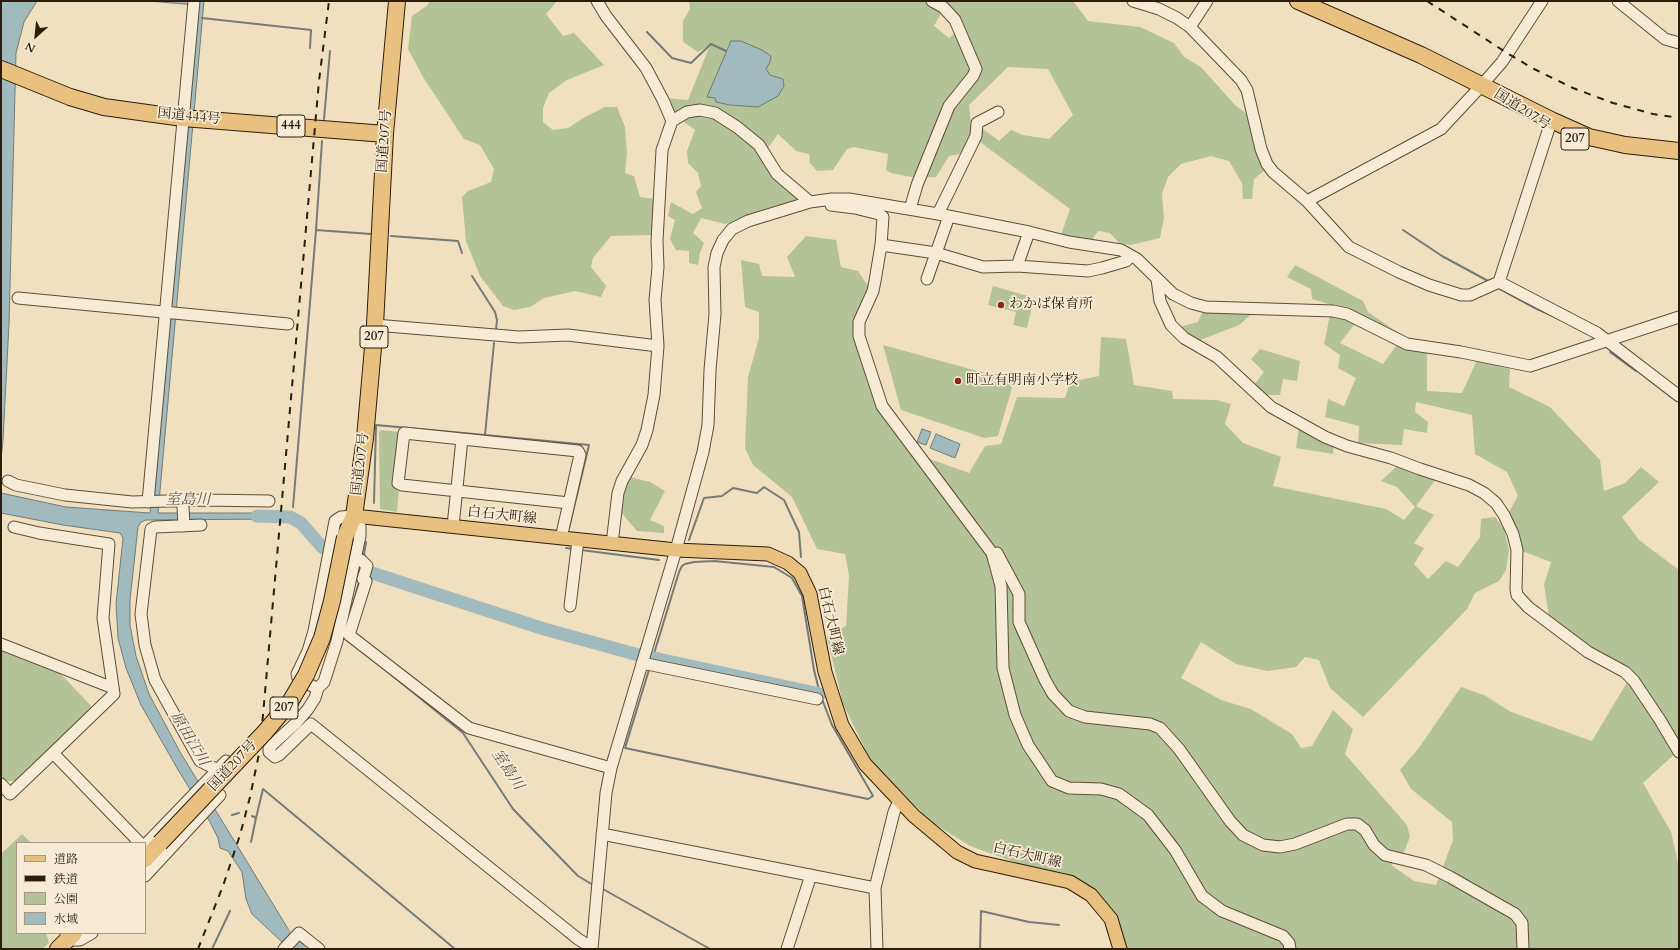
<!DOCTYPE html>
<html>
<head>
<meta charset="utf-8">
<style>
	body { margin:0 }
	#map { position:relative; width:1680px; height:950px; overflow:hidden; background:#f1e0bf; font-family:Cardo,"Noto Serif JP",serif }
	canvas { display:block }
	.frame { position:absolute; inset:0; border:2px solid #2e1c0b; pointer-events:none }
	.legend { position:absolute; left:16px; top:842px; width:130px; height:92px; box-sizing:border-box; background:#f6ebd5; border:1px solid #a69884; margin:0; padding:5px 7px; list-style:none; font-size:12px; color:#2e1c0b }
	.legend li { display:flex; align-items:center; gap:8px; height:20px }
	.legend b { width:20px; border:1px solid #a69884 }
	.north { position:absolute; left:16px; top:16px; width:40px; height:40px; -webkit-text-stroke:3px #f6ebd5; paint-order:stroke; rotate:207deg; font-size:11px; font-weight:700; line-height:16px; text-align:center; color:#2e1c0b }
	.north::after { content:''; display:block; margin:auto; width:14px; height:18px; background:#2e1c0b; clip-path:polygon(50% 0,100% 100%,50% 72%,0 100%) }
</style>
</head>
<body>
<div id="map">
<canvas width="1680" height="950"></canvas>
<div class="frame"></div>
<ul class="legend">
<li><b style="height:5px;background:#e8c080"></b>道路</li>
<li><b style="height:5px;background:#2e1c0b"></b>鉄道</li>
<li><b style="height:11px;background:#b3c397"></b>公園</li>
<li><b style="height:11px;background:#a0babd"></b>水域</li>
</ul>
<div class="north">N</div>
</div>
<script>
const context = document.querySelector('canvas').getContext('2d');
context.lineJoin = 'round';
function paint(path, color) { context.fillStyle = color; context.fill(path, 'evenodd'); }
const toPath = rows => new Path2D(rows.map(r => 'M' + r).join(''));
function strokePath(path, color, width, dash) { context.strokeStyle = color; context.lineWidth = width; context.lineCap = dash ? 'butt' : 'round'; context.setLineDash(dash || []); context.stroke(path); }
function write(font, color, halo, rows, align = 'center') {
  context.font = font + ' Cardo,"Noto Serif JP",serif'; context.lineWidth = 3.5; context.setLineDash([]); context.textBaseline = 'middle'; context.strokeStyle = halo; context.fillStyle = color; for (const [text, x, y, turn = 0] of rows) {
    context.save(); context.translate(x, y); context.rotate((+turn || 0) * Math.PI / 180); context.textAlign = isNaN(turn) ? turn : align; if (halo) context.strokeText(text, 0, 0); context.fillText(text, 0, 0); context.restore();
  }
}
const green = toPath([
	[429,1,557,1,546,14,563,36,574,33,604,65,567,80,549,93,543,108,543,122,553,130,568,128,585,117,605,107,617,107,625,127,627,154,625,173,634,176,640,197,656,199,652,235,611,236,593,258,591,267,606,286,601,297,575,291,544,298,530,307,514,310,503,306,480,276,466,241,462,197,468,191,491,182,494,169,480,145,464,139,423,77,408,49,412,16,428,5],
	[689,1,1073,1,1088,21,1140,27,1174,43,1184,57,1201,67,1235,105,1248,115,1257,154,1266,169,1254,179,1252,199,1243,199,1242,183,1229,161,1211,156,1181,164,1168,177,1162,194,1164,218,1160,238,1131,245,1119,243,1110,233,1098,231,1092,240,1061,235,1070,209,972,136,961,154,949,156,936,177,916,178,891,173,886,170,888,154,854,147,847,149,833,170,817,171,810,163,809,154,796,151,778,134,763,155,802,200,725,224,701,218,693,233,704,243,700,253,698,265,689,263,689,251,676,250,670,239,675,220,668,216,671,202,693,214,702,208,696,192,701,186,698,173,688,163,687,151,695,130,672,113,666,98,688,100,710,45,698,52,683,42,683,21,690,9],
	[943,10,962,27,949,38,934,26],
	[762,50,771,56,770,62,766,69,770,75,716,102,715,98],
	[1008,67,1048,69,1073,115,1049,139,1023,135,1011,130,999,141,982,128,972,135,969,105],
	[806,236,836,240,841,267,858,271,870,289,862,336,886,404,924,457,969,473,985,446,1001,444,1017,397,1065,398,1070,382,1099,376,1101,337,1126,339,1134,385,1172,391,1173,399,1217,400,1231,404,1225,424,1243,443,1281,457,1273,486,1386,509,1404,520,1415,507,1397,487,1381,481,1399,464,1436,479,1416,506,1434,515,1414,543,1424,548,1414,564,1428,579,1446,561,1458,567,1480,537,1481,519,1495,517,1504,529,1509,550,1506,570,1499,581,1475,593,1467,609,1363,717,1330,688,1319,660,1305,657,1296,667,1267,671,1236,664,1201,642,1181,678,1221,700,1251,709,1292,734,1301,748,1312,746,1333,710,1353,729,1345,754,1407,825,1410,837,1402,857,1391,865,1414,881,1436,885,1453,840,1452,822,1411,789,1400,770,1418,749,1461,687,1486,696,1511,712,1592,741,1629,679,1549,616,1544,585,1551,562,1522,551,1509,512,1518,496,1507,472,1475,454,1472,415,1416,402,1415,412,1428,422,1427,433,1404,429,1402,445,1358,443,1359,426,1325,417,1328,399,1344,406,1356,378,1338,368,1340,355,1324,344,1332,305,1312,299,1311,289,1287,277,1295,265,1363,301,1368,312,1400,334,1399,342,1427,353,1427,391,1462,393,1477,360,1510,369,1509,387,1550,407,1600,460,1604,491,1625,483,1641,467,1659,482,1622,517,1639,540,1679,570,1679,750,1643,783,1671,832,1679,867,1679,949,1129,949,1125,947,1116,918,1098,893,1069,874,1020,864,970,846,930,821,870,759,843,704,827,637,846,626,849,576,845,554,817,549,792,497,753,465,745,448,748,377,759,338,759,312,745,307,741,260,759,264,762,276,795,277,787,257],
	[1357,321,1398,343,1383,364,1340,343],
	[993,286,1028,296,1032,307,1027,328,1013,325,1016,312,988,305],
	[1203,311,1254,312,1239,325,1185,346,1168,330,1198,322],
	[883,345,1014,381,998,436,984,438,901,410],
	[1260,349,1300,361,1297,381,1283,379,1280,395,1265,395,1254,385,1264,372,1251,359],
	[1299,426,1334,444,1333,454,1296,448],
	[381,430,401,432,399,487,397,512,380,509,379,432],
	[630,477,650,482,665,491,650,520,664,526,664,533,637,531,619,510,622,493],
	[1,648,57,670,94,709,18,781,4,781,1,778],
	[22,834,31,843,17,843,17,933,46,933,49,943,42,949,1,949,1,854]
]);
const water = toPath([
	[1,1,37,1,24,22,16,53,9,324,3,440,1,460,1,1],
	[148,1,204,1,158,513,275,513,274,519,146,520,141,522,138,527,130,600,130,625,136,656,149,694,180,752,290,932,283,943,252,914,246,899,242,872,228,851,220,848,218,838,210,822,177,768,141,705,126,668,118,638,116,604,123,538,120,533,63,525,1,513,1,493,66,507,150,513,197,5,148,1],
	[731,41,741,41,762,50,771,56,770,62,766,69,770,75,783,79,784,86,778,96,758,107,730,105,716,102,715,98,707,97,731,41],
	[922,429,931,432,926,445,917,442,922,429],
	[936,434,960,444,955,458,930,448,936,434]
]);
const stream = toPath([
	[202,18,311,30,310,48],
	[647,32,672,58,691,63,711,44,726,51],
	[324,119,330,51],
	[322,141,316,230,371,234],
	[1403,230,1442,256,1490,282],
	[391,236,458,241,462,253],
	[472,276,495,312,497,320,496,330],
	[1500,289,1535,308,1559,319],
	[494,343,485,435,589,445,569,528],
	[1610,352,1636,371],
	[1647,378,1657,386],
	[374,503,376,425,485,435],
	[293,507,316,230],
	[689,540,704,498,722,496,733,488,757,493,764,487,784,500,799,532,801,557],
	[566,548,573,549],
	[581,550,659,560],
	[366,558,364,554,366,542],
	[714,561,774,567,792,578,802,596,814,670,820,694,832,725,873,796,868,799,625,748,679,572,682,566,685,564,694,562,714,561],
	[349,618,359,582,357,579,360,569],
	[383,668,463,733,513,809,578,876,593,885],
	[232,815,239,813],
	[252,816,256,818,263,789,455,949],
	[251,842,256,818],
	[601,888,710,949],
	[212,949,230,911],
	[980,949,981,911,1029,922,1059,925]
]);
const river = toPath([
	[257,516,290,517,301,523,322,547,360,569,544,629,635,654,820,694],
	[283,933,299,949]
]);
const minor = toPath([
	[597,1,606,16,646,68,663,100,672,121,662,150,657,241,658,267,655,300,658,346,654,395,647,430,642,445,622,481,618,493,612,544],
	[1133,1,1159,9,1177,18,1190,27,1241,80,1247,90,1261,149,1267,164,1273,172,1307,201,1349,247,1399,272,1429,285,1461,295,1470,295,1499,282,1549,128],
	[1618,1,1665,39,1679,43],
	[1190,27,1207,1],
	[672,121,687,112,700,110,715,113,737,127,759,145,777,174,810,202],
	[1307,201,1441,129,1482,85,1502,62,1542,1],
	[831,205,855,208,879,214,883,217,881,245,875,281,873,291,859,322,859,336,882,406,992,553,1001,586,1003,668,1015,715,1028,745,1052,781,1069,788,1101,789,1119,794,1148,815,1175,850,1202,896,1222,911,1283,936,1289,943,1290,949],
	[910,209,917,185,949,106,973,76,976,69,955,20,943,7,932,1],
	[938,214,976,136,977,123,998,112],
	[881,245,936,253,983,267,1017,266,1088,271,1102,268,1126,261,1131,256],
	[1017,266,1029,232],
	[927,279,949,216],
	[1157,279,1160,301,1171,325,1184,338,1217,357,1271,407,1325,437,1347,446,1391,458,1420,469,1469,485,1484,493,1496,503,1504,515,1513,534,1517,550,1516,589,1517,595,1528,607,1588,652,1625,672,1634,681,1660,720,1679,752],
	[1499,282,1597,333,1679,396],
	[18,298,288,324],
	[375,325,519,337,568,335,658,346],
	[8,481,16,485,65,495,132,502,203,500,269,501],
	[148,502,194,1],
	[183,507,184,526],
	[201,525,155,527,151,529,141,614,145,645,155,680,200,761,218,770],
	[453,526,462,439],
	[14,527,39,533,109,544,103,618,114,694,53,753,140,843],
	[561,538,580,455,578,451,404,433,398,483,402,485,569,503],
	[997,553,1019,594,1019,622,1045,680,1053,694,1069,711,1085,717,1150,724,1160,728,1179,749,1230,821,1243,835,1263,845,1280,847,1295,844,1347,824,1357,824,1365,830,1374,845,1385,855,1426,865,1450,877,1515,914,1522,923,1523,949],
	[356,558,361,560,367,566,363,579,366,581,349,635,469,728,611,768],
	[570,606,578,540],
	[1,644,113,688],
	[642,663,817,699],
	[318,688,314,687,298,678,297,674,308,651,314,631,335,521,341,517,354,516,360,526,360,536,337,641,324,682,318,688,315,698,308,709,296,723,272,745,269,749,269,752,275,757,279,755,311,724,578,939,592,948],
	[1,784,10,794,53,753],
	[602,834,875,888,877,949],
	[145,845,226,761],
	[145,876,220,795],
	[875,888,894,812,899,801],
	[66,936,68,940,80,940,92,933],
	[284,949,299,933,319,949],
	[592,949,606,793,611,768,676,550,703,452,708,425,710,370,715,314,714,267,717,253,723,240,732,229,748,221,810,202,832,199,849,199,938,214,1029,232,1069,242,1121,250,1137,259,1173,294,1191,303,1206,307,1333,311,1347,314,1407,344,1461,352,1530,366,1679,317],
	[787,949,811,875]
]);
const major = toPath([
	[354,516,676,550,768,554,788,563,800,573,810,594,825,672,842,725,865,764,914,816,957,852,975,861,1070,882,1091,895,1111,919,1120,949]
]);
const highway = toPath([
	[1298,1,1421,55,1551,120,1589,137,1625,145,1679,151],
	[1,69,70,97,104,107,183,118,385,134],
	[345,537,354,516,365,438,375,325,385,134,397,1],
	[145,859,160,843],
	[58,949,74,933]
]);
const rail = toPath([
	[1427,1,1507,53,1534,69,1573,88,1613,103,1653,114,1679,118],
	[198,949,223,886,240,835,250,797,260,749,319,81,329,1]
]);
const highwayBridge = toPath([
	[160,843,265,732,290,702,306,675,322,638,332,601,345,537]
]);
const markers = [
	[1001,305,4,"#8f2418"],
	[958,381,4,"#8f2418"]
];
const shields = [
	[291,126,28],
	[1575,139,28],
	[374,337,28],
	[284,708,28]
];
const shieldNames = [
	["444",291,126],
	["207",1575,139],
	["207",374,337],
	["207",284,708]
];
const streetNames = [
	["国道207号",1522,110,32],
	["国道444号",189,117,6],
	["国道207号",385,141,-86],
	["国道207号",361,464,-83],
	["白石大町線",502,516,6],
	["白石大町線",830,621,77],
	["国道207号",233,766,-47],
	["白石大町線",1027,856,13]
];
const poiNames = [
	["わかば保育所",1009,305],
	["町立有明南小学校",966,381]
];
const waterNames = [
	["室島川",188,501],
	["原田江川",189,739,59],
	["室島川",507,770,57]
];
paint(green, '#b3c397');
paint(water, '#a0babd');
strokePath(water, '#727b76', 1);
strokePath(stream, '#727b76', 2);
strokePath(river, '#a0babd', 13);
strokePath(minor, '#5f4d38', 13);
strokePath(major, '#2e1c0b', 15);
strokePath(highway, '#2e1c0b', 18);
strokePath(minor, '#f6ebd5', 11);
strokePath(major, '#e8c080', 13);
strokePath(highway, '#e8c080', 16);
strokePath(rail, '#2e1c0b', 2, [7, 7]);
strokePath(highwayBridge, '#2e1c0b', 18, []);
strokePath(highwayBridge, '#e8c080', 16);
for (const [x, y, r, color] of markers) { const dot = new Path2D(); dot.arc(x, y, r, 0, 2 * Math.PI); context.fillStyle = color; context.fill(dot); strokePath(dot, '#f6ebd5', 1.5); }
for (const [x, y, w] of shields) { const box = new Path2D(); box.roundRect(x - w / 2, y - 11, w, 22, 3); context.fillStyle = '#f6ebd5'; context.fill(box); strokePath(box, '#2e1c0b', 1); }
write('bold 13px', '#2e1c0b', null, shieldNames);
write('14px', '#2e1c0b', '#f6ebd5', streetNames);
write('14px', '#2e1c0b', '#f6ebd5', poiNames, 'left');
write('italic 15px', '#565349', '#f6ebd5', waterNames);
</script>
</body>
</html>
